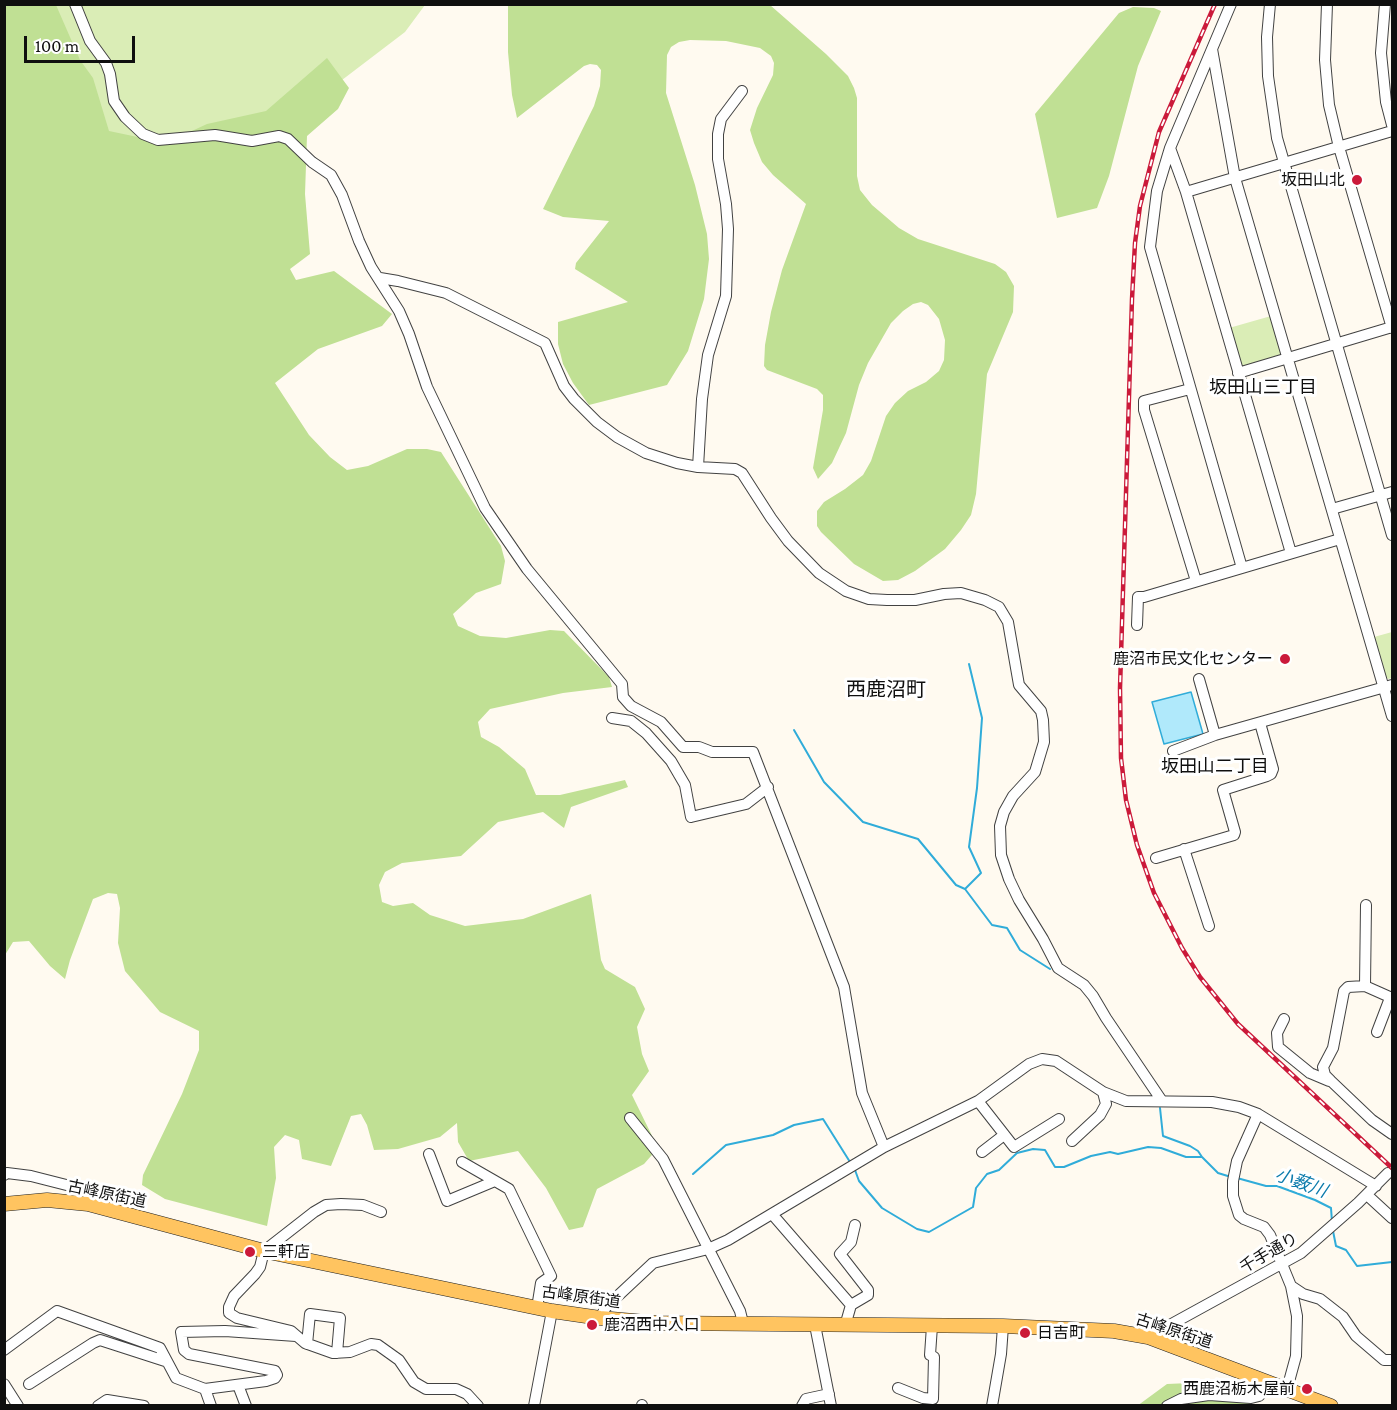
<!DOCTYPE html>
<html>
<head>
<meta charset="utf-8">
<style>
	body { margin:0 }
	#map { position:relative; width:1397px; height:1410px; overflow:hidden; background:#fffaf0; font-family:"Crimson Pro",serif }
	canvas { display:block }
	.frame { position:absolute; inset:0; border:6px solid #0f0f0f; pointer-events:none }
	.scale { position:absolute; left:24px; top:36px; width:111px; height:27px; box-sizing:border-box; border:3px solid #0f0f0f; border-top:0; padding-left:8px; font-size:18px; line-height:21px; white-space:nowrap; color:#0f0f0f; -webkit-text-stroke:4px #fff; paint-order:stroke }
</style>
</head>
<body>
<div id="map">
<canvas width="1397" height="1410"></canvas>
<div class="frame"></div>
<div class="scale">100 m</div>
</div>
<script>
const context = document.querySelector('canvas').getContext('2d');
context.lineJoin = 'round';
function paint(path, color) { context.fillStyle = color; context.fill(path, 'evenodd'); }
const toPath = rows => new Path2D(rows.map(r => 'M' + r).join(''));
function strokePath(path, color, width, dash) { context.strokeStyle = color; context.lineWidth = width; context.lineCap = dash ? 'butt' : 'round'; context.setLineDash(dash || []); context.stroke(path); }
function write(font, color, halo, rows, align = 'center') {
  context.font = font + ' "Crimson Pro","Noto Sans JP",serif'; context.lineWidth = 6; context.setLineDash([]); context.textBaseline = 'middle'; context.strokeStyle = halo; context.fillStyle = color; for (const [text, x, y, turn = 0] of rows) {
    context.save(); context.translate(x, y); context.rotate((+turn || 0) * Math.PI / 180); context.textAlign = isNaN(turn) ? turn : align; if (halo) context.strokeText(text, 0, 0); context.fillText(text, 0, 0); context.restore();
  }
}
const green = toPath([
	[41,5,425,5,405,32,241,157,104,145],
	[1271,316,1282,352,1281,356,1241,367,1229,328],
	[1392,632,1392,678,1388,679,1386,677,1374,637]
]);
const forest = toPath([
	[5,5,56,5,80,60,93,78,109,131,166,143,207,124,266,111,327,58,349,88,338,109,307,136,305,194,310,254,290,269,296,280,334,271,392,314,382,326,318,349,275,383,309,435,330,457,347,470,368,466,407,449,427,449,441,452,501,546,505,561,501,584,476,593,453,614,458,626,480,636,506,638,550,630,564,631,609,677,612,687,563,693,490,709,478,722,481,737,499,747,525,769,536,795,560,795,625,780,628,787,571,807,564,828,543,812,498,822,461,856,402,863,385,872,379,885,382,902,393,906,413,903,430,915,465,926,523,919,591,894,601,960,605,969,635,987,645,1009,637,1027,642,1054,649,1071,632,1095,658,1148,644,1164,597,1189,583,1227,569,1230,546,1188,518,1151,469,1161,458,1142,457,1123,440,1137,398,1149,374,1150,367,1125,361,1114,351,1116,331,1166,302,1159,299,1140,285,1135,274,1147,276,1178,267,1226,165,1199,142,1185,143,1175,182,1094,199,1050,199,1031,160,1012,125,971,118,943,120,908,117,894,108,893,93,899,70,960,65,979,50,966,29,941,13,942,5,955],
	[508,5,770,5,826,54,848,76,854,88,857,98,857,176,860,190,872,205,899,228,918,239,995,264,1006,272,1014,286,1013,312,987,374,976,494,971,515,961,530,945,549,915,571,898,580,883,581,854,564,821,532,817,526,817,511,824,502,845,489,863,475,871,461,886,416,895,403,908,391,926,382,939,371,944,360,945,340,939,319,928,305,921,302,913,304,903,311,891,323,868,363,859,385,846,433,832,463,818,479,813,468,823,410,823,395,817,389,767,370,764,366,765,345,771,312,782,270,806,204,773,175,762,162,754,143,750,130,757,108,773,75,774,63,771,56,760,48,726,41,690,40,679,42,671,47,667,55,666,93,695,185,707,234,709,259,704,299,688,351,667,385,589,405,573,383,563,364,558,344,558,322,628,302,575,269,576,263,609,221,563,217,543,209,594,106,600,86,601,70,597,65,590,64,584,66,517,118,512,95,508,52],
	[1133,7,1154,8,1161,11,1138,66,1109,176,1097,208,1057,218,1035,114,1119,13],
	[1235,1381,1253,1405,1137,1406,1167,1384]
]);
const water = toPath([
	[1191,692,1203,734,1164,744,1152,702,1191,692]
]);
const stream = toPath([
	[794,730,824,782,863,822,918,839,956,885,965,889,992,925,1007,928,1020,950,1050,969],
	[965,889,981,873,969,847,977,788,982,718,969,664],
	[1160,1108,1163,1136,1190,1146,1198,1151,1202,1157,1218,1173,1231,1177],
	[855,1170,859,1181,882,1208,917,1229,929,1232,973,1207,976,1188,987,1174,999,1170,1017,1153,1033,1149,1045,1150,1055,1167,1064,1167,1091,1156,1110,1152,1118,1154,1148,1147,1161,1148,1186,1157,1202,1157],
	[693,1174,726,1145,773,1135,794,1125,823,1119,850,1162],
	[1237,1178,1266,1186,1277,1186,1315,1200,1331,1208,1332,1222],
	[1333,1231,1336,1246,1346,1250,1357,1266,1392,1262]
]);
const minor = toPath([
	[75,4,90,41,106,63,110,74,114,101,125,117,143,134,158,140,215,135,252,141,279,136,288,139,312,162,331,175,342,195,359,241,371,267,399,311,409,334,427,387,485,508,527,569,622,684,623,697,631,706,661,722,683,747,699,747,712,752,753,752,844,987,862,1093,884,1147],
	[1231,4,1170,148,1157,191,1150,247,1242,568],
	[1270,4,1267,37,1268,76,1277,138,1392,535],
	[1327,4,1325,60,1329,105,1339,147,1392,328],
	[1385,4,1381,53,1386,102,1392,125],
	[1212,49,1235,178,1392,716],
	[1170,148,1186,192,1291,553],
	[1186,192,1392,131],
	[380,278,398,281,446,293,545,343,564,386,574,399,597,422,617,437,646,453,677,463,698,467,735,469,742,473,771,518,788,541,819,573,846,591,869,599,887,600,915,600,944,594,961,593,985,600,999,607,1008,622,1019,685,1041,711,1043,720,1044,742,1035,772,1013,796,1004,812,1000,826,1001,855,1009,879,1019,900,1043,939,1058,968,1084,985,1093,996,1106,1018,1162,1101],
	[1238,373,1392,327],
	[1190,389,1144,401,1144,410,1196,581],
	[698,467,702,399,708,355,726,296,728,229,726,204,718,159,718,134,721,119,742,91],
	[1332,509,1392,492],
	[1137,625,1138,597,1144,597,1340,539],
	[1199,679,1215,735],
	[612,718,631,721,646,733,671,761,685,785,691,817,746,804,768,787],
	[1173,751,1215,735,1392,685],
	[1184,849,1209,926],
	[1156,858,1234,835,1235,832,1223,790,1267,776,1271,774,1273,769,1260,723],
	[1365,986,1366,905],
	[1392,998,1365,986,1348,987,1344,991,1333,1048,1323,1067,1325,1075,1331,1081,1372,1120,1392,1134],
	[1284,1019,1277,1033,1278,1047,1310,1073,1329,1081],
	[1377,1032,1390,998],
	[978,1101,1014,1147,1059,1119],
	[1258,1114,1237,1161,1233,1181,1233,1196,1239,1215,1244,1219,1264,1227,1270,1235,1291,1286,1297,1316,1296,1356,1287,1389],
	[630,1118,663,1159,740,1311,743,1323],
	[1072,1141,1100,1115,1106,1104,1103,1092],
	[982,1152,1004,1135],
	[429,1154,447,1201,495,1181],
	[462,1162,509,1189,551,1276,541,1283,537,1308],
	[4,1175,7,1173,31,1176,90,1191,88,1204],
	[1367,1195,1392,1218],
	[381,1212,363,1205,341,1204,326,1205,314,1212,264,1251,260,1267,255,1274,234,1296,229,1307,229,1313,237,1318,291,1331,305,1343,333,1353,350,1352,371,1344,378,1345,399,1360,414,1382,426,1389,456,1389,467,1394,478,1406],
	[772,1214,851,1305,847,1319,848,1325],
	[1291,1286,1303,1294,1320,1299,1343,1317,1356,1336,1384,1360,1392,1360],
	[851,1305,868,1295,868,1290,840,1254,851,1242,855,1225],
	[600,1318,606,1307,653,1263,708,1249,728,1240,884,1147,978,1101,1029,1064,1042,1059,1056,1061,1103,1092,1126,1101,1212,1102,1239,1107,1258,1114,1376,1186],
	[815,1325,831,1406],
	[1148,1337,1301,1253,1358,1203,1388,1173],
	[307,1344,310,1314,340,1318,337,1353],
	[4,1350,57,1311,160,1348,176,1378,205,1389,266,1381,275,1378,277,1375,275,1371,189,1354,184,1350,181,1332,225,1331,296,1336],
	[4,1384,18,1406],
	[29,1384,93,1343,100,1340,165,1361],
	[238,1385,246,1406],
	[898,1388,923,1398,933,1399,934,1357,930,1355,932,1326],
	[205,1389,211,1406],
	[98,1406,107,1400,144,1406],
	[534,1406,552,1311],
	[642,1406,642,1405],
	[802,1406,806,1399,829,1394],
	[992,1406,1001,1354,1003,1326],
	[1167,1406,1181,1399,1209,1395,1251,1398,1259,1396,1271,1383]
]);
const major = toPath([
	[4,1204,47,1200,88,1204,264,1251,552,1311,600,1318,657,1323,1003,1326,1114,1331,1148,1337,1331,1406]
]);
const rail = toPath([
	[1215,4,1159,132,1140,206,1135,243,1132,299,1120,688,1121,758,1126,800,1137,845,1154,893,1182,948,1200,977,1238,1024,1392,1168]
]);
const markers = [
	[1357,180,6,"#cb1a3a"],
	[1285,659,6,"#cb1a3a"],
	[250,1252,6,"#cb1a3a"],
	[592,1325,6,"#cb1a3a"],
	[1025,1333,6,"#cb1a3a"],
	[1307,1389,6,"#cb1a3a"]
];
const poiNames = [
	["坂田山北",1345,180],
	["鹿沼市民文化センター",1273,659],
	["三軒店",262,1252,"left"],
	["鹿沼西中入口",604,1325,"left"],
	["日吉町",1037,1333,"left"],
	["西鹿沼栃木屋前",1295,1389]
];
const streetNames = [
	["古峰原街道",107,1194,12],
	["千手通り",1269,1253,-30],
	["古峰原街道",581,1297,8],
	["古峰原街道",1174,1331,18]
];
const neighbourhoodNames = [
	["坂田山三丁目",1263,387],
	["坂田山二丁目",1215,766]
];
const waterNames = [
	["小薮川",1301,1183,20]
];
const quarterNames = [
	["西鹿沼町",886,690]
];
paint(green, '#daedb6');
paint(forest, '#c0e094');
paint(water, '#b0e9fb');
strokePath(water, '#30acd9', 1.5);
strokePath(stream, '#30acd9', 2);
strokePath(minor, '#424242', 12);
strokePath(major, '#202020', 15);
strokePath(minor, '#fff', 10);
strokePath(major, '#ffc460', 14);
strokePath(rail, '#cb1a3a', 4.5);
strokePath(rail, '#fff', 2, [7]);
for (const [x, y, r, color] of markers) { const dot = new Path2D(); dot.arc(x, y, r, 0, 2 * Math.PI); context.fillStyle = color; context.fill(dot); strokePath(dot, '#fff', 2); }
write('16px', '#0f0f0f', '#fff', poiNames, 'right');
write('16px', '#0f0f0f', '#fff', streetNames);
write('18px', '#0f0f0f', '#fff', neighbourhoodNames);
write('italic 18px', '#0c7bac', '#fff', waterNames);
write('20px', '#0f0f0f', '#fff', quarterNames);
</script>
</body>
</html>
